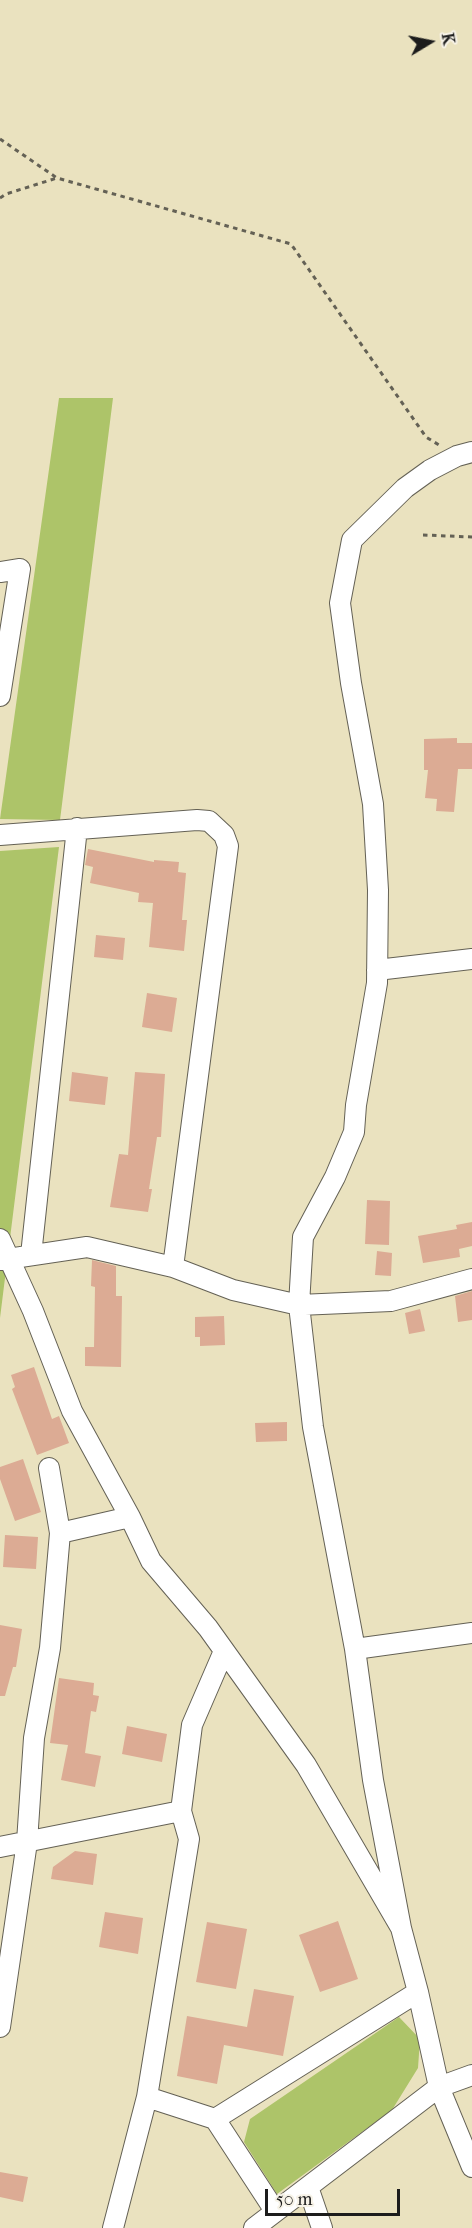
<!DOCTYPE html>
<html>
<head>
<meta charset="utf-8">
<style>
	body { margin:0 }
	#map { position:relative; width:472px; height:2228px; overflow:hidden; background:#eae2bf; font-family:"IM FELL French Canon",serif }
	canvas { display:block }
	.north { position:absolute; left:400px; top:12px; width:60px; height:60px; -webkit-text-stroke:4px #f7f3e8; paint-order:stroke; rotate:80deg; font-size:16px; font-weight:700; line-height:24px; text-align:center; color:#1c1c1c }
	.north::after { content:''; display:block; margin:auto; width:21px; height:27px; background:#1c1c1c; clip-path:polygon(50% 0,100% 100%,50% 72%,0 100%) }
	.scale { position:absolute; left:265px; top:2189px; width:135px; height:27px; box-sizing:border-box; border:3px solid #1c1c1c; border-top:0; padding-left:8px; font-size:18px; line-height:21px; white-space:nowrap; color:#1c1c1c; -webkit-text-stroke:4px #f7f3e8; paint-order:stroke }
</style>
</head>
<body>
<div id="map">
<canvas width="472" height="2228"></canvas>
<div class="north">K</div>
<div class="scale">50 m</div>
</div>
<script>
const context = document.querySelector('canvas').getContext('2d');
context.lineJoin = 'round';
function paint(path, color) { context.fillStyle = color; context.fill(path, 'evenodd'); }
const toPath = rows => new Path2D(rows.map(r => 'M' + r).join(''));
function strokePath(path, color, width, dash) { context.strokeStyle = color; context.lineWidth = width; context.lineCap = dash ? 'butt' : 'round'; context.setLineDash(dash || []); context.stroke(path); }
const green = toPath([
	[59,398,113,398,60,820,0,819],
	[59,847,0,1318,0,851],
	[399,2017,420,2039,418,2068,392,2110,277,2194,244,2142,250,2119]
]);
const building = toPath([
	[457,738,457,743,472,743,472,769,458,769,454,812,436,811,437,799,425,798,428,770,424,770,424,739],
	[88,849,154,862,154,860,179,862,178,872,186,873,182,920,187,920,184,951,149,947,153,903,138,902,139,893,90,883,93,867,85,865],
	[96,935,125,938,123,960,94,957],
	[147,993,177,998,172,1032,142,1027],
	[72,1072,108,1077,105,1105,69,1101],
	[135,1072,165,1074,161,1137,157,1137,149,1189,152,1189,148,1212,110,1207,119,1154,128,1155],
	[367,1200,390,1201,389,1245,365,1244],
	[472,1222,472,1246,459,1249,460,1257,423,1263,418,1236,457,1229,456,1225],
	[377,1251,392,1253,391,1276,375,1275],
	[92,1260,116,1266,116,1296,122,1296,121,1367,85,1366,85,1347,94,1347,95,1287,91,1286],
	[472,1291,472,1320,458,1322,455,1296],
	[420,1309,425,1331,409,1334,405,1313],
	[224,1316,225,1345,200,1346,200,1337,195,1337,195,1317],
	[34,1367,52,1419,59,1416,69,1443,37,1455,12,1389,15,1387,11,1375],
	[287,1422,287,1441,256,1442,255,1423],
	[23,1459,41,1512,15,1521,0,1479,0,1467],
	[5,1535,38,1537,36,1569,3,1567],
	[0,1625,22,1629,16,1667,13,1667,5,1696,0,1696],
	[59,1678,94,1683,93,1695,99,1696,96,1712,91,1711,85,1753,101,1756,95,1787,61,1780,68,1745,50,1743],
	[127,1726,167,1734,162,1762,122,1754],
	[75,1851,97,1854,93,1885,51,1879,53,1867],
	[105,1912,143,1918,138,1954,99,1947],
	[338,1921,358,1979,320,1992,299,1935],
	[207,1922,247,1929,236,1989,196,1982],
	[254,1989,294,1996,283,2056,224,2045,217,2084,177,2076,187,2016,247,2027],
	[0,2172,28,2177,23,2202,0,2197]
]);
const path = toPath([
	[0,139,57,178,291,244,426,437,439,445],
	[0,198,6,194,57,178],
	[423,535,472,537]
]);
const minor = toPath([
	[0,572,20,569,0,696],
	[0,835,197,820,209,821,224,835,228,846,173,1267],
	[377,970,472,959],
	[0,1239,33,1311,72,1411,130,1517,151,1561,208,1628,306,1765,401,1928,418,1992,439,2087,472,2167],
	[31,1255,77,828],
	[0,1260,87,1247,173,1267,233,1290,299,1305,391,1301,472,1279],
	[60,1533,130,1517],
	[355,1649,472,1633],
	[0,1847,181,1811],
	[401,1928,373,1780,355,1649,313,1427,299,1305,303,1237,335,1177,354,1132,356,1105,377,983,378,890,373,804,351,683,340,603,352,540,405,488,430,470,457,456,472,452],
	[0,2027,27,1842,34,1738,50,1648,60,1533,49,1468],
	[147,2097,215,2119,275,2211],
	[215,2119,418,1992],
	[308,2187,322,2228],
	[113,2228,147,2097,189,1839,181,1811,192,1725,224,1651],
	[254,2228,439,2087,472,2075]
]);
paint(green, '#adc469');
paint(building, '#dcab94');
strokePath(minor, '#646155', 22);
strokePath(path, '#646155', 3, [4.5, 4.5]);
strokePath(minor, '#fff', 20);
</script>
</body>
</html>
